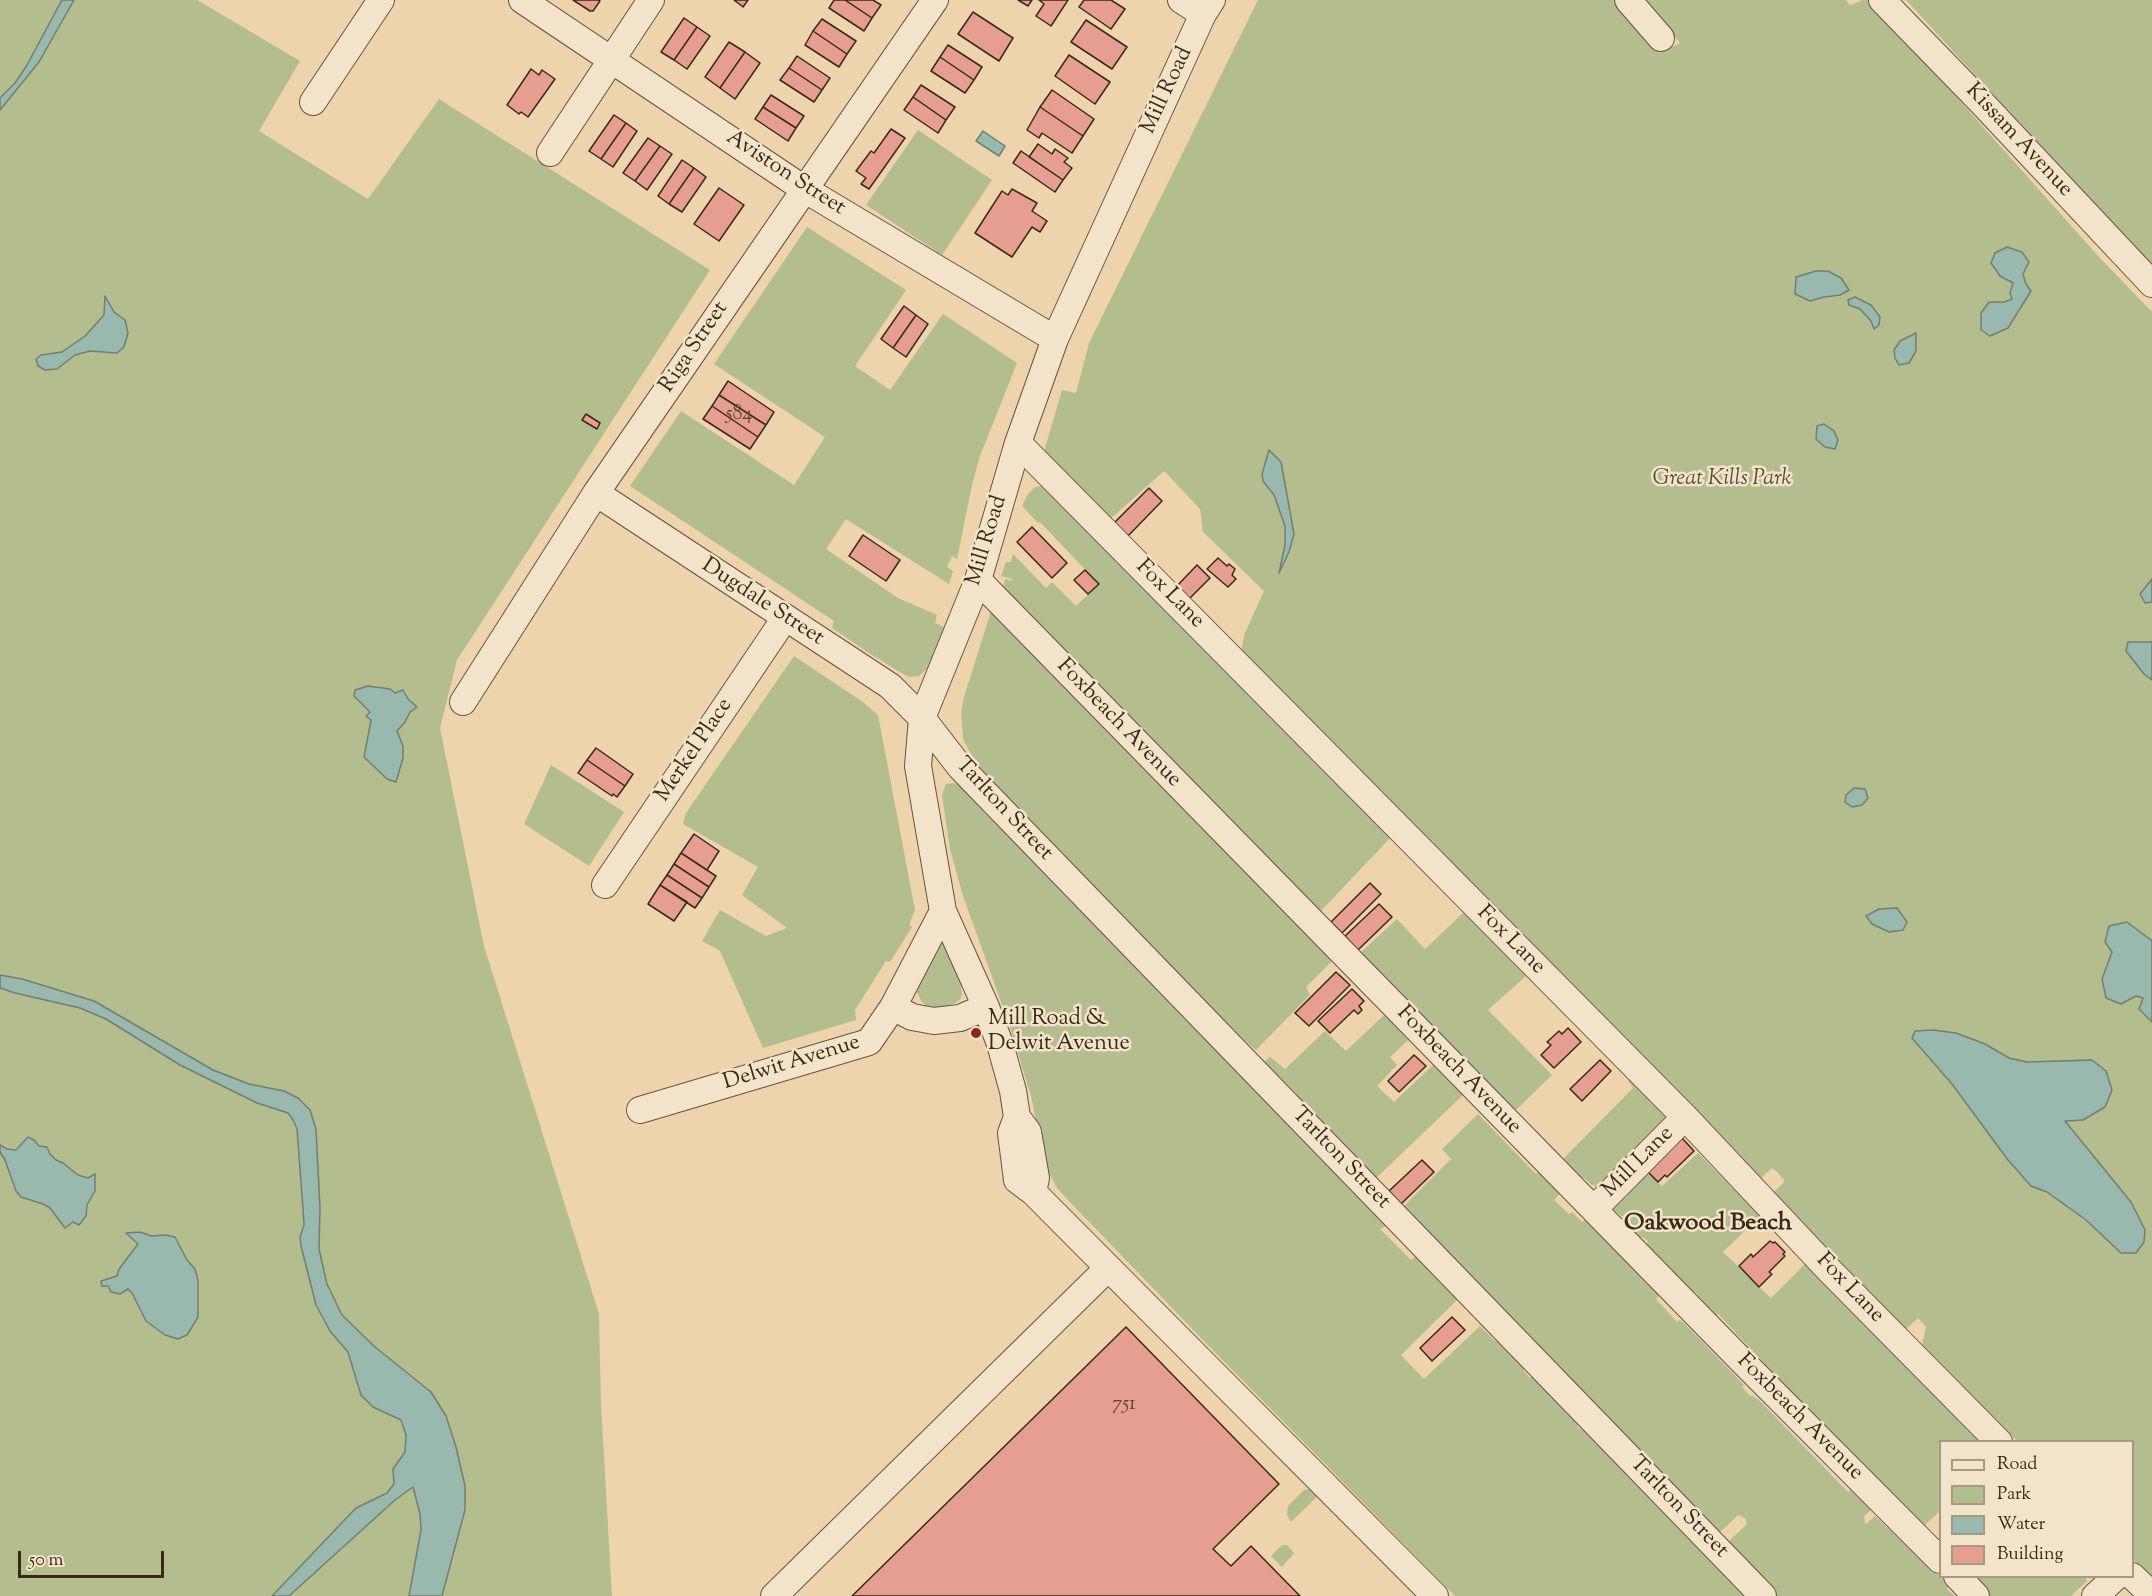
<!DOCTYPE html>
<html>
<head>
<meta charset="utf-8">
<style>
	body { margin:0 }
	#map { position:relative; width:2152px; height:1596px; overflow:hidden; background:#edd4ad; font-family:"Sorts Mill Goudy",serif }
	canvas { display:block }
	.legend { position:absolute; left:1939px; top:1440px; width:195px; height:138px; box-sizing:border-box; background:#f3e3ca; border:2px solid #a99982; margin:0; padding:8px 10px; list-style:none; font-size:18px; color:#3a2917 }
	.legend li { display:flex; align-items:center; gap:12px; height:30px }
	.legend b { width:30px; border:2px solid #a99982 }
	.scale { position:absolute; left:18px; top:1551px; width:146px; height:27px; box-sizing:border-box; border:3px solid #3a2917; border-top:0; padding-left:8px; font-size:18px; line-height:21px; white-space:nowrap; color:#3a2917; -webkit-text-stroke:4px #f3e3ca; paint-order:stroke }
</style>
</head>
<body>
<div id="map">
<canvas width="2152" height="1596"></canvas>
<ul class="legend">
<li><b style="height:8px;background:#f3e3ca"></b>Road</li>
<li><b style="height:16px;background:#b4bd8d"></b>Park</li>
<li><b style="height:16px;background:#99b8ae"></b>Water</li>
<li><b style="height:16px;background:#e59e8f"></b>Building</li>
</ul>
<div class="scale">50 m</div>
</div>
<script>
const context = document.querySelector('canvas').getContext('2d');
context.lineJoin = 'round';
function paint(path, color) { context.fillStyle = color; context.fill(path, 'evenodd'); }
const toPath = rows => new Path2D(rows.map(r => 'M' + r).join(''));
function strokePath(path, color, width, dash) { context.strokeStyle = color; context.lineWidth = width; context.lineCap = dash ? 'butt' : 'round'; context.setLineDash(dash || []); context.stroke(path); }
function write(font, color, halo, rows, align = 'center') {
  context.font = font + ' "Sorts Mill Goudy",serif'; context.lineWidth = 5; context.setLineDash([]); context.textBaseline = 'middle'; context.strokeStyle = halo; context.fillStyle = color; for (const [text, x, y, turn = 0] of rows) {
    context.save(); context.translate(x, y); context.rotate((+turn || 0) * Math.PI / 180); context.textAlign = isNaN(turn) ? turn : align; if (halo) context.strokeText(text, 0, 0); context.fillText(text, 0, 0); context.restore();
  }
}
const green = toPath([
	[0,0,197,0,300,61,259,131,368,199,439,99,710,270,457,660,440,728,484,946,599,1314,601,1404,612,1596,0,1596],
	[1258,0,1615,0,1660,53,1680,43,1643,0,1846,0,1850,5,1863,0,1870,0,2099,257,2152,312,2152,1579,2133,1559,2132,1442,2017,1441,1922,1344,1926,1327,1918,1318,1905,1330,1772,1194,1785,1181,1776,1171,1772,1168,1758,1181,1240,656,1245,633,1264,591,1203,532,1200,509,1164,471,1107,522,1044,452,1062,390,1076,393,1089,343],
	[1906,0,2152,0,2152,264,1965,64],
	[918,130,992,180,942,255,866,205],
	[807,227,906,290,855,366,890,390,943,314,1017,363,980,456,972,485,957,559,952,556,947,567,953,571,949,584,846,519,826,549,898,598,937,615,935,623,944,627,927,669,919,676,909,677,903,674,872,655,832,628,834,621,630,486,681,411,794,485,825,437,714,364],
	[1043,485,1392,836,1319,913,1302,892,1299,895,1002,591,1005,579,1012,581,1012,579,1001,576,1006,562,1011,562,1013,554,1046,588,1052,582,1076,606,1099,584,1040,522,1038,523,1022,506,1028,494,1035,487],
	[991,611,1057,676,1055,678,1059,682,1061,681,1297,922,1299,928,1332,961,1306,987,1310,995,1256,1050,1235,1032,1229,1036,996,795,977,766,963,739,961,712,964,697],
	[794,656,863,702,878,715,915,910,909,925,912,927,890,962,886,961,855,1010,856,1020,763,1048,720,951,702,941,720,910,766,936,787,928,742,895,758,867,683,824,686,813],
	[551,765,624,812,589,866,524,824],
	[954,783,959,785,967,792,980,808,1096,923,1246,1077,1386,1226,1380,1229,1411,1260,1416,1256,1457,1300,1401,1355,1424,1379,1480,1326,1494,1340,1502,1344,1525,1368,1523,1370,1530,1378,1533,1375,1580,1423,1577,1426,1582,1430,1585,1428,1706,1551,1704,1554,1707,1557,1710,1555,1749,1596,1455,1596,1199,1336,1070,1202,1057,1188,1045,1165,1031,1096,1010,1027,962,893,950,849,942,795,946,784],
	[1464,912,1526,976,1488,1010,1552,1075,1514,1112,1359,954,1397,919,1425,949],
	[941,935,960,978,962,995,960,1000,955,1003,945,1007,935,1007,927,1006,922,1002,915,989],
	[1384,1015,1408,1040,1390,1057,1397,1065,1377,1086,1394,1102,1433,1065,1463,1095,1372,1182,1292,1101,1297,1094,1264,1062,1270,1057,1285,1069,1325,1031,1346,1051],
	[1631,1074,1672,1118,1595,1191,1595,1185,1592,1185,1583,1177,1580,1180,1576,1176,1577,1173,1563,1159,1633,1088,1628,1081],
	[1478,1114,1536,1174,1538,1172,1555,1189,1557,1187,1562,1192,1554,1200,1569,1214,1572,1212,1582,1222,1587,1219,1605,1235,1605,1240,1649,1286,1653,1286,1661,1294,1656,1299,1677,1322,1680,1320,1684,1323,1744,1385,1742,1387,1750,1396,1753,1396,1759,1400,1848,1492,1851,1490,1871,1510,1864,1516,1865,1523,1866,1524,1875,1516,1949,1585,1947,1589,1955,1596,1774,1596,1726,1544,1747,1524,1745,1518,1738,1515,1717,1535,1400,1210,1451,1159,1442,1149],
	[1698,1153,1760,1216,1723,1252,1771,1298,1810,1259,1988,1441,1940,1442,1940,1511,1921,1529,1763,1366,1765,1364,1718,1314,1716,1316,1710,1314,1703,1307,1702,1300,1694,1291,1691,1292,1666,1264,1663,1264,1654,1255,1655,1253,1647,1244,1648,1241,1642,1237,1639,1240,1637,1238,1638,1235,1632,1229,1630,1230,1627,1228,1630,1223,1613,1209,1628,1195,1625,1192,1645,1171,1662,1186],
	[1312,1488,1321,1493,1291,1522,1287,1515,1288,1506,1304,1490],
	[1282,1545,1287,1545,1294,1553,1282,1567,1271,1556],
	[2085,1576,2087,1581,2071,1596,1988,1596,1970,1577]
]);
const water = toPath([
	[62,0,74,0,39,62,0,110,0,98,15,83,27,65,62,0],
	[983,131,1005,146,999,156,976,141,983,131],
	[2007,247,2022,252,2029,262,2023,274,2026,284,2031,291,2008,328,1990,336,1981,330,1981,313,1989,302,2004,302,2012,299,2010,293,2013,283,2000,276,1991,263,1995,253,2007,247],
	[1816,271,1828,271,1841,278,1849,290,1840,295,1824,297,1810,301,1795,294,1796,277,1816,271],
	[105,296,114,312,125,320,128,333,124,347,117,353,90,351,75,355,57,369,45,370,38,366,36,359,41,355,62,352,85,336,104,315,105,296],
	[1855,297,1871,305,1880,317,1879,325,1874,329,1871,321,1860,309,1849,305,1848,300,1855,297],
	[1916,333,1916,351,1909,363,1899,365,1895,358,1894,350,1900,341,1916,333],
	[1824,424,1834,431,1838,440,1835,449,1825,447,1816,439,1817,426,1824,424],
	[1269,450,1281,462,1294,534,1289,552,1279,573,1285,545,1285,526,1274,495,1263,481,1262,474,1269,450],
	[2152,579,2152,602,2145,603,2140,594,2152,579],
	[2128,642,2152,642,2152,680,2144,674,2126,651,2128,642],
	[368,686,390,689,395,693,403,690,408,699,417,707,410,712,405,722,397,731,403,746,403,758,396,782,387,779,364,757,371,720,366,716,370,712,354,696,355,690,368,686],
	[1854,788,1865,789,1868,798,1862,805,1852,807,1845,802,1846,795,1854,788],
	[1897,908,1907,922,1903,930,1889,932,1872,924,1866,916,1879,909,1897,908],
	[2127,922,2152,941,2152,1022,2139,1009,2143,998,2136,996,2121,1004,2106,998,2102,979,2112,952,2105,942,2109,926,2127,922],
	[0,975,22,979,94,1001,213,1070,249,1084,284,1091,298,1098,310,1110,316,1129,320,1208,319,1249,327,1284,342,1315,375,1347,431,1392,446,1416,456,1447,465,1486,465,1510,442,1596,409,1596,421,1530,420,1514,413,1487,395,1500,289,1596,272,1596,356,1508,387,1493,394,1484,393,1469,405,1452,406,1435,401,1420,373,1407,361,1395,348,1352,330,1331,316,1305,301,1246,300,1237,304,1225,303,1209,297,1129,293,1120,288,1113,257,1103,180,1065,106,1019,80,1008,15,993,0,988,0,975],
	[1933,1030,1956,1033,1985,1044,2009,1058,2027,1062,2092,1060,2106,1071,2112,1090,2105,1107,2083,1120,2065,1121,2131,1202,2145,1230,2144,1242,2136,1253,2121,1253,2086,1220,2047,1192,2031,1186,2008,1160,1952,1084,1912,1038,1915,1031,1933,1030],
	[28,1137,34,1140,39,1146,47,1147,50,1154,56,1160,63,1163,78,1175,88,1178,95,1174,95,1191,87,1205,86,1216,79,1225,73,1222,65,1228,50,1208,43,1204,21,1197,16,1191,5,1160,0,1152,0,1145,7,1149,16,1150,28,1137],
	[140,1232,151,1236,165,1235,175,1237,187,1260,195,1269,198,1280,198,1317,187,1335,178,1339,165,1335,146,1321,132,1293,128,1289,120,1294,111,1292,108,1286,102,1286,101,1281,117,1276,119,1269,138,1244,126,1233,140,1232]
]);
const building = toPath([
	[573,0,598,0,600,1,593,11,590,11,573,0],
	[734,0,748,0,743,7,734,0],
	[834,0,845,0,872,18,864,31,829,8,834,0],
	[845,0,873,0,881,5,872,18,845,0],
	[1018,0,1032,0,1028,6,1018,0],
	[1039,0,1068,0,1051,26,1036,16,1044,4,1039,0],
	[1084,0,1111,0,1125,9,1111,29,1079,7,1084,0],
	[973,12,1013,38,999,61,958,34,973,12],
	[684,18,697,27,674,60,661,52,684,18],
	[822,19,856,41,847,54,813,31,822,19],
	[1086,20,1127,47,1112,69,1071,42,1086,20],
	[697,27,710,36,687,69,674,60,697,27],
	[813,31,847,54,839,67,805,45,813,31],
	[729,42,745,52,720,88,705,77,729,42],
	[948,45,982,67,974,80,940,57,948,45],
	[745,52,760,63,735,99,720,88,745,52],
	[1069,55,1110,82,1095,104,1055,76,1069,55],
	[797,56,830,78,822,90,789,68,797,56],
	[940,57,974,80,965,93,931,71,940,57],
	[789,68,822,90,814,102,780,80,789,68],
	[531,69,539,75,542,70,555,79,528,117,521,112,519,114,507,105,531,69],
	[921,85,955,107,946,120,913,97,921,85],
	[1052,90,1094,119,1083,136,1040,107,1052,90],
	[771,95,804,116,796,128,763,107,771,95],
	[913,97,946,120,938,133,904,110,913,97],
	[763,107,796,128,788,141,755,119,763,107],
	[1040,107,1083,136,1072,153,1042,133,1039,138,1027,130,1040,107],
	[614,115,626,123,601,159,589,151,614,115],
	[626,123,637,131,613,167,601,159,626,123],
	[891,129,905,138,869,189,861,184,866,178,856,171,871,151,874,153,891,129],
	[648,138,660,146,635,181,623,173,648,138],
	[1038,144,1052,154,1055,149,1068,158,1064,162,1072,168,1063,180,1029,157,1038,144],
	[660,146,672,154,647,190,635,181,660,146],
	[1021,151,1063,180,1055,192,1013,163,1021,151],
	[682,160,694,168,669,204,658,196,682,160],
	[694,168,706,177,682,212,669,204,694,168],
	[719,188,744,205,719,241,694,224,719,188],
	[1012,189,1037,203,1032,211,1047,221,1040,232,1032,227,1012,257,975,233,1002,191,1008,195,1012,189],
	[904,306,916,315,893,348,881,339,904,306],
	[916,315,928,324,906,357,893,348,916,315],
	[728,381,774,412,766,425,719,395,728,381],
	[719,395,766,425,758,437,712,406,719,395],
	[712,406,758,437,750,449,703,419,712,406],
	[586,414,600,423,597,429,582,420,586,414],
	[1149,488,1162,501,1127,537,1114,523,1149,488],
	[1032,527,1067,563,1052,578,1017,542,1032,527],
	[863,535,900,560,886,581,849,556,863,535],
	[1218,558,1227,566,1229,564,1235,569,1232,575,1236,579,1228,587,1207,569,1218,558],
	[1197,565,1210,578,1189,599,1176,587,1197,565],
	[1085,570,1099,584,1088,594,1074,580,1085,570],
	[596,748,633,774,625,786,587,760,596,748],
	[587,760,625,786,617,797,613,794,612,796,578,773,587,760],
	[694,834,719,851,707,870,681,853,694,834],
	[681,853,716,876,709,887,674,864,681,853],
	[674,864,709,887,702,898,667,875,674,864],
	[667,875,702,898,695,908,660,885,667,875],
	[1370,883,1381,894,1342,933,1331,922,1370,883],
	[660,885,687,902,674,921,648,904,660,885],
	[1379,904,1392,917,1358,950,1345,936,1379,904],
	[1336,972,1350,985,1309,1026,1295,1013,1336,972],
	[1352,989,1364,1001,1359,1006,1362,1010,1358,1014,1354,1010,1330,1033,1318,1021,1352,989],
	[1568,1028,1581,1042,1554,1068,1541,1055,1551,1045,1547,1042,1559,1031,1562,1034,1568,1028],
	[1414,1055,1426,1066,1399,1092,1388,1081,1414,1055],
	[1600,1060,1611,1071,1582,1101,1570,1089,1600,1060],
	[1681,1137,1694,1151,1667,1177,1665,1175,1658,1182,1647,1171,1681,1137],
	[1422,1160,1434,1172,1401,1204,1389,1191,1422,1160],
	[1770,1241,1773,1243,1775,1242,1785,1252,1783,1254,1785,1256,1769,1272,1772,1274,1759,1287,1739,1266,1751,1254,1753,1257,1770,1241],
	[1452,1317,1465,1330,1432,1361,1420,1348,1452,1317],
	[1126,1327,1279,1484,1213,1549,1231,1566,1251,1546,1300,1596,852,1596,1126,1327]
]);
const minor = toPath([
	[522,0,804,189,1055,339],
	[1181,0,1203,14],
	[1212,0,1203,14,1055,339,1018,443,978,580,922,718,918,766,943,911,986,1007,1000,1044,1013,1091,1017,1117,1011,1133,1017,1180,1033,1192,1435,1596],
	[1628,0,1661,38],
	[1882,0,1983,104,2152,284],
	[313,102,381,0],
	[550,153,651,0],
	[1018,443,1685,1117,1828,1269,1999,1442],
	[596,493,890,686,922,718,960,767,1763,1596],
	[978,580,1741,1360,1940,1560],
	[463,702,596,493,935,0],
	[605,885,785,618],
	[893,1007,912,1017,934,1021,960,1018,986,1007],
	[640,1110,869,1042,893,1007,943,911],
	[1017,1117,1028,1132,1036,1178,1033,1192],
	[1594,1209,1685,1117],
	[1957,1576,1976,1596],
	[2132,1576,2152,1595],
	[774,1596,1108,1268],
	[2095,1596,2117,1576]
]);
const markers = [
	[976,1033,6,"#8f2418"]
];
const numberNames = [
	["584",739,416],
	["751",1124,1406]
];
const streetNames = [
	["Mill Road",1168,91,-65],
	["Kissam Avenue",2018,141,47],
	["Aviston Street",785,174,33],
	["Riga Street",695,348,-56],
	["Mill Road",988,541,-73],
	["Fox Lane",1169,595,45],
	["Dugdale Street",762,603,33],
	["Foxbeach Avenue",1118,724,46],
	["Merkel Place",695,751,-56],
	["Tarlton Street",1003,810,47],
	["Fox Lane",1510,941,45],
	["Delwit Avenue",792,1064,-17],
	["Foxbeach Avenue",1458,1071,46],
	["Tarlton Street",1340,1159,46],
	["Mill Lane",1639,1163,-45],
	["Fox Lane",1849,1289,46],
	["Foxbeach Avenue",1799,1418,45],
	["Tarlton Street",1678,1508,46]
];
const parkNames = [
	["Great Kills Park",1722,480]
];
const poiNames = [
	["Mill Road &",988,1020],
	["Delwit Avenue",988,1045]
];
const neighbourhoodNames = [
	["Oakwood Beach",1708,1225]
];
paint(green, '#b4bd8d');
paint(water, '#99b8ae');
strokePath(water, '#737f72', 1.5);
paint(building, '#e59e8f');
strokePath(building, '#3a2917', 1.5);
strokePath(minor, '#67543c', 28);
strokePath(minor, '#f3e3ca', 26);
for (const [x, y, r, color] of markers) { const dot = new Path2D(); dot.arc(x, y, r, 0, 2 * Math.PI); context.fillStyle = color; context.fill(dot); strokePath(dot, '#f3e3ca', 2); }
write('20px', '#654635', null, numberNames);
write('22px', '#3a2917', '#f3e3ca', streetNames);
write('italic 22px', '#584e34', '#f3e3ca', parkNames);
write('22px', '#3a2917', '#f3e3ca', poiNames, 'left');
write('bold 24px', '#3a2917', '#f3e3ca', neighbourhoodNames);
</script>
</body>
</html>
